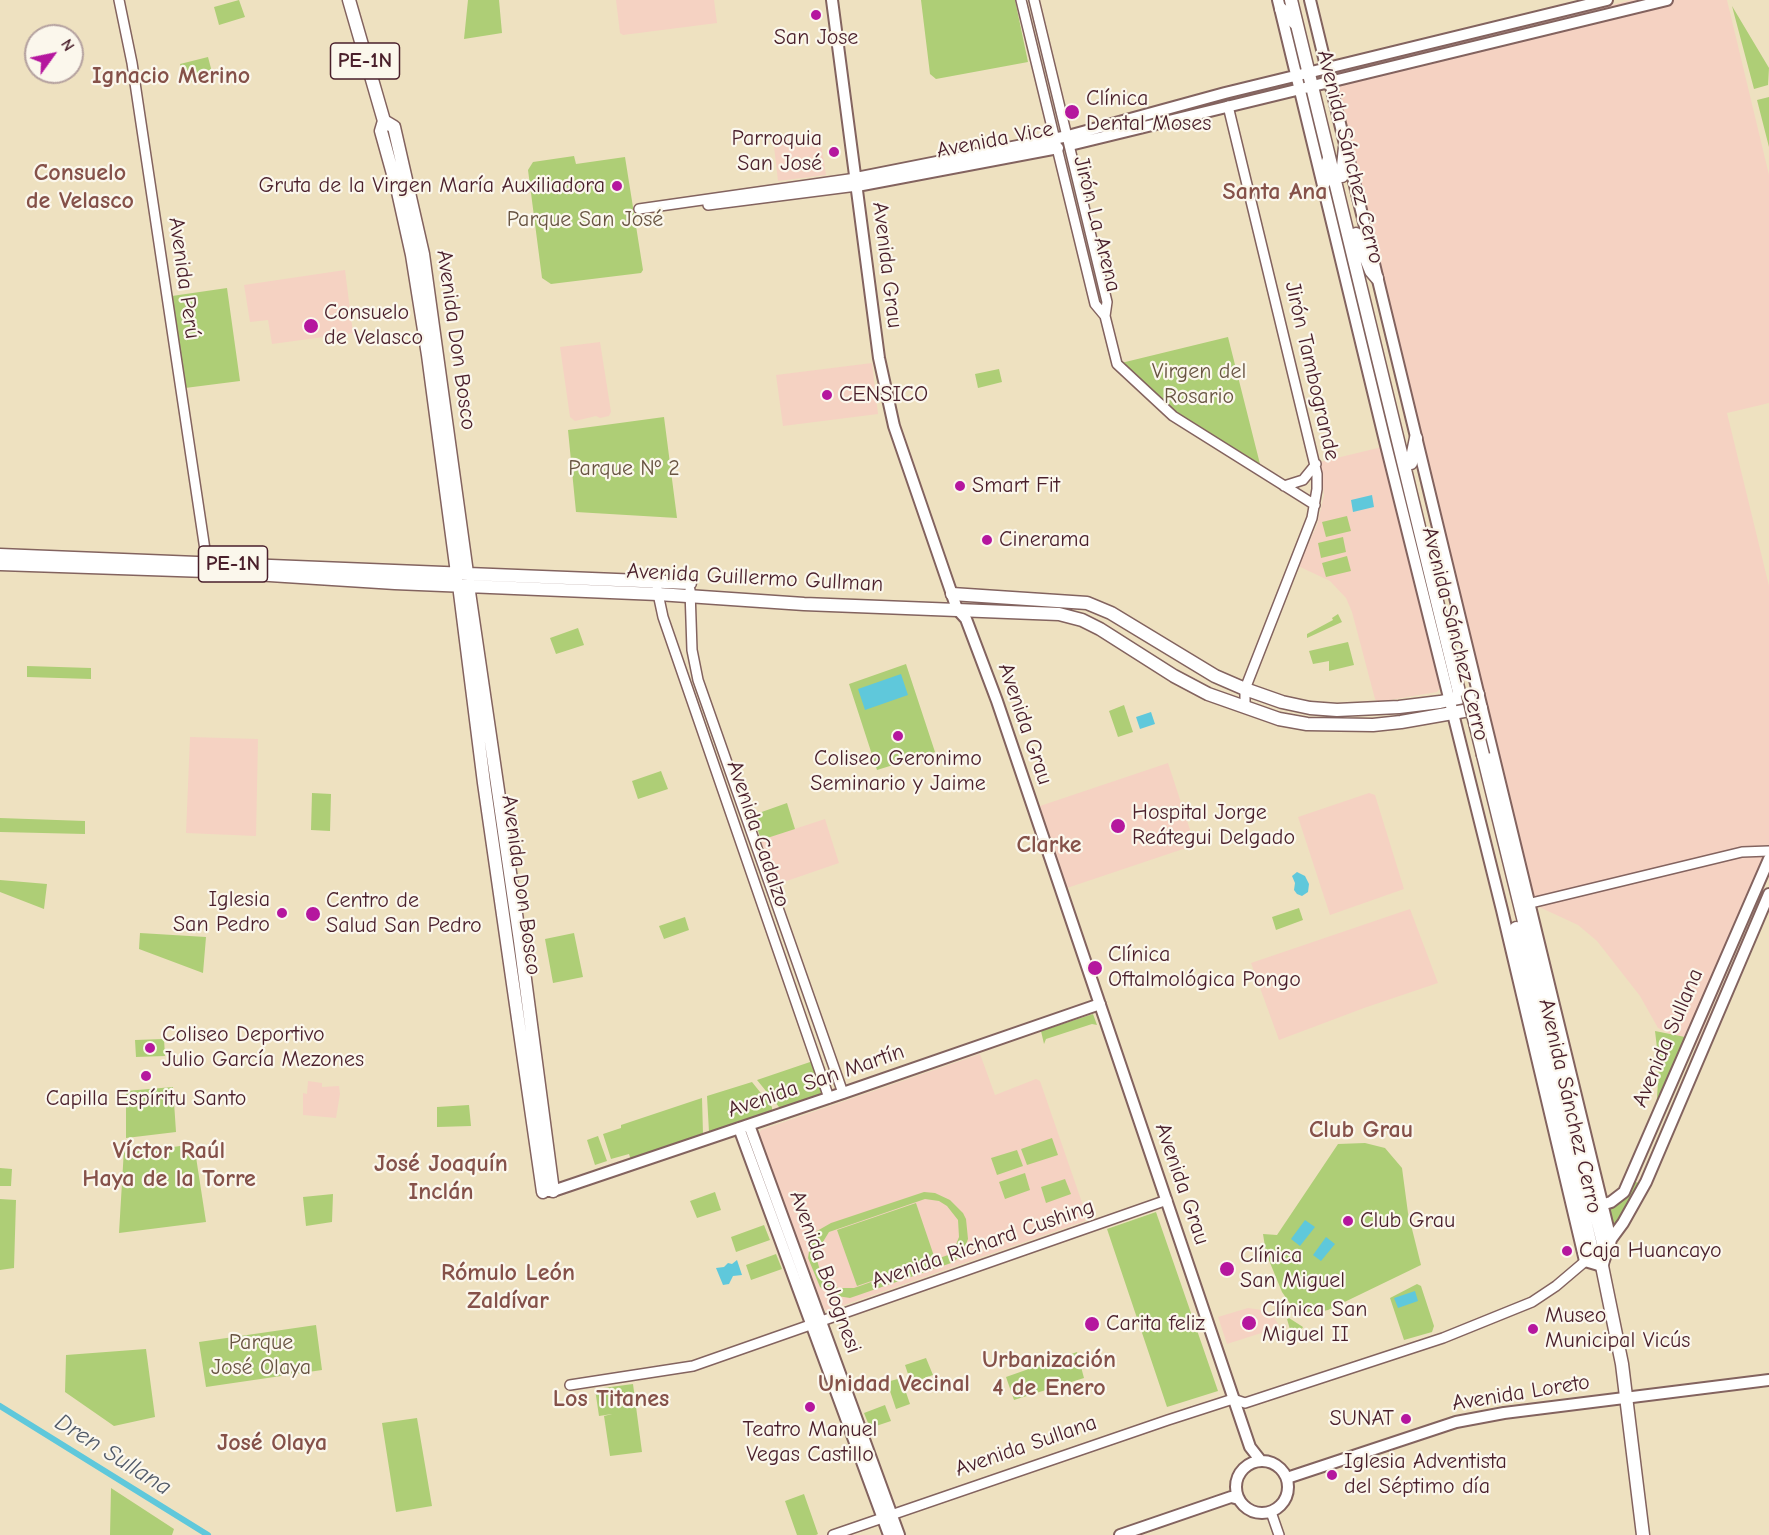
<!DOCTYPE html>
<html>
<head>
<meta charset="utf-8">
<style>
	body { margin:0 }
	#map { position:relative; width:1769px; height:1535px; overflow:hidden; background:#eee1c0; font-family:"Comic Neue",sans-serif }
	canvas { display:block }
	.north { position:absolute; left:24px; top:24px; width:60px; height:60px; box-sizing:border-box; background:#fbf7ec; border:2px solid #b4a19f; border-radius:50%; rotate:57deg; font-size:16px; font-weight:700; line-height:24px; text-align:center; color:#4a1f2b }
	.north::after { content:''; display:block; margin:auto; width:21px; height:27px; background:#b5179e; clip-path:polygon(50% 0,100% 100%,50% 72%,0 100%) }
</style>
</head>
<body>
<div id="map">
<canvas width="1769" height="1535"></canvas>
<div class="north">N</div>
</div>
<script>
const context = document.querySelector('canvas').getContext('2d');
context.lineJoin = 'round';
function paint(path, color) { context.fillStyle = color; context.fill(path, 'evenodd'); }
const toPath = rows => new Path2D(rows.map(r => 'M' + r).join(''));
function strokePath(path, color, width, dash) { context.strokeStyle = color; context.lineWidth = width; context.lineCap = dash ? 'butt' : 'round'; context.setLineDash(dash || []); context.stroke(path); }
function write(font, color, halo, rows, align = 'center') {
  context.font = font + ' "Comic Neue",sans-serif'; context.lineWidth = 4.5; context.setLineDash([]); context.textBaseline = 'middle'; context.strokeStyle = halo; context.fillStyle = color; for (const [text, x, y, turn = 0] of rows) {
    context.save(); context.translate(x, y); context.rotate((+turn || 0) * Math.PI / 180); context.textAlign = isNaN(turn) ? turn : align; if (halo) context.strokeText(text, 0, 0); context.fillText(text, 0, 0); context.restore();
  }
}
const built = toPath([
	[616,0,714,0,717,23,623,35,620,33],
	[1632,0,1727,0,1769,175,1769,403,1727,413,1769,586,1769,873,1696,1046,1658,1028,1640,996,1597,941,1578,925,1524,900,1331,73],
	[819,132,826,175,778,181,773,138],
	[345,270,353,333,272,344,268,320,250,322,244,285],
	[600,342,611,412,609,416,600,418,596,416,575,421,570,417,560,347],
	[872,363,878,414,783,426,776,375],
	[1382,447,1440,688,1437,692,1378,702,1375,699,1352,612,1346,598,1330,581,1298,566,1317,525,1322,504,1324,495,1320,462],
	[190,737,258,739,256,836,186,833],
	[1168,763,1195,845,1067,888,1040,806],
	[1369,793,1375,795,1404,889,1330,915,1298,817],
	[825,819,839,863,775,885,761,840],
	[1410,909,1438,983,1364,1008,1279,1040,1251,963],
	[980,1054,995,1095,1036,1079,1040,1081,1087,1217,1085,1221,827,1311,824,1309,758,1135,761,1130],
	[308,1081,322,1083,322,1087,339,1086,340,1094,336,1118,303,1115,303,1093,307,1094],
	[1248,1308,1262,1310,1269,1314,1275,1319,1280,1327,1227,1344,1218,1317]
]);
const green = toPath([
	[239,0,245,17,219,25,214,7],
	[468,0,499,0,502,33,464,39],
	[921,0,1015,0,1028,62,936,79,930,74],
	[1732,6,1769,68,1768,85,1754,89],
	[208,57,213,76,185,83,180,64],
	[1769,97,1769,147,1757,100],
	[574,156,576,164,625,157,643,270,641,273,551,284,542,278,528,170,533,162],
	[227,288,240,381,185,388,172,296],
	[1228,337,1262,472,1173,416,1117,364],
	[999,369,1002,382,978,388,975,374],
	[664,417,677,518,576,512,568,430],
	[1347,516,1351,531,1326,537,1322,522],
	[1343,537,1346,552,1321,558,1318,543],
	[1347,556,1351,571,1326,577,1322,563],
	[1338,614,1342,622,1307,638,1307,634,1333,620,1332,618],
	[578,628,584,645,556,654,550,638],
	[1348,642,1354,665,1329,671,1329,661,1313,664,1309,651],
	[906,664,935,752,877,770,849,684],
	[27,666,91,668,91,679,27,677],
	[1124,705,1133,732,1118,737,1109,711],
	[661,771,668,789,638,799,632,781],
	[312,793,331,794,330,831,311,830],
	[787,803,795,829,761,840,754,818,756,814],
	[0,818,85,821,85,834,0,832],
	[0,880,47,884,44,909,0,892],
	[1299,908,1303,920,1276,930,1272,917],
	[685,917,689,930,664,939,659,926],
	[140,933,206,937,203,973,139,949],
	[574,933,583,977,553,983,545,939],
	[1093,1014,1097,1025,1092,1024,1046,1039,1044,1044,1041,1031],
	[1655,1031,1690,1038,1651,1131,1657,1098,1659,1065],
	[164,1039,165,1056,136,1057,135,1040],
	[813,1061,824,1094,784,1108,779,1107,757,1080],
	[752,1082,772,1107,772,1111,709,1132,707,1096],
	[173,1087,176,1132,126,1138,126,1091],
	[702,1098,703,1134,701,1136,631,1160,629,1154,611,1159,603,1134,621,1128,621,1125],
	[469,1105,471,1126,437,1127,437,1107],
	[598,1136,607,1161,595,1165,587,1140],
	[1052,1138,1058,1155,1027,1165,1021,1149],
	[1365,1143,1385,1148,1402,1168,1408,1213,1421,1265,1328,1310,1309,1314,1291,1305,1282,1292,1266,1253,1263,1234,1277,1235,1338,1144],
	[194,1144,206,1222,119,1233,124,1149,145,1151],
	[1017,1150,1023,1166,997,1175,991,1158],
	[0,1168,12,1169,11,1186,0,1186],
	[1025,1173,1030,1190,1005,1199,999,1182],
	[1065,1179,1071,1194,1046,1203,1041,1187],
	[1633,1181,1641,1184,1612,1232,1607,1209],
	[715,1192,721,1210,697,1218,690,1201],
	[924,1192,935,1193,950,1200,963,1213,966,1219,968,1239,963,1252,954,1262,850,1298,831,1295,820,1287,808,1258,810,1245,817,1231,831,1223],
	[925,1199,939,1201,947,1206,958,1220,959,1237,955,1247,948,1255,854,1288,838,1288,828,1282,821,1274,817,1260,818,1250,829,1232],
	[333,1194,332,1222,306,1226,303,1197],
	[0,1199,16,1200,14,1268,0,1270],
	[916,1203,935,1259,857,1286,837,1230],
	[1156,1212,1218,1391,1167,1407,1107,1229],
	[764,1225,770,1240,736,1252,731,1237],
	[776,1254,782,1269,751,1280,746,1265],
	[1417,1284,1421,1286,1434,1326,1432,1332,1404,1340,1390,1298],
	[1289,1318,1303,1327,1297,1337,1293,1337,1291,1333,1287,1319],
	[316,1325,322,1370,206,1387,199,1342],
	[146,1349,155,1417,114,1426,65,1392,66,1355],
	[1077,1352,1084,1378,1014,1400,1006,1377],
	[926,1358,933,1375,911,1383,905,1365],
	[901,1378,910,1404,896,1409,887,1382],
	[633,1384,642,1452,610,1456,604,1416,612,1414,599,1416,595,1389],
	[885,1405,891,1421,870,1428,864,1413],
	[417,1418,432,1506,396,1512,382,1423],
	[111,1488,174,1529,172,1535,110,1535],
	[804,1494,818,1534,816,1535,797,1535,785,1501]
]);
const water = toPath([
	[1372,495,1374,507,1353,512,1351,500],
	[901,674,908,695,865,710,858,689],
	[1151,712,1155,724,1140,729,1136,717],
	[1297,872,1305,876,1309,884,1308,892,1302,896,1297,894,1294,890,1295,883,1292,876],
	[1305,1220,1315,1227,1300,1246,1291,1239],
	[1326,1237,1335,1244,1321,1261,1313,1255],
	[737,1260,742,1275,733,1276,729,1284,723,1285,716,1268,724,1267,728,1263,732,1264],
	[1415,1291,1418,1301,1398,1308,1394,1298]
]);
const canal = toPath([
	[0,1406,208,1535]
]);
const tertiary = toPath([
	[119,0,132,63,207,563],
	[1021,0,1095,304,1105,316],
	[1034,0,1107,302,1105,316,1117,364,1173,416,1315,505],
	[1228,106,1317,474,1317,489,1312,518,1245,689,1245,708],
	[708,205,857,186],
	[639,209,856,178],
	[1284,486,1303,480,1316,464],
	[657,589,663,617,829,1098],
	[690,590,692,650,698,680,843,1093],
	[1523,905,1742,852,1769,851],
	[570,1385,693,1366,1167,1200],
	[1271,1512,1279,1535],
	[833,1535,1168,1420,1233,1399,1245,1403,1443,1338,1532,1302,1556,1286,1589,1258]
]);
const secondary = toPath([
	[832,0,879,358,894,426,957,609,966,619,997,701,1250,1447,1261,1461],
	[1278,0,1385,441,1502,910,1585,1261,1602,1266,1611,1240,1310,0],
	[1070,145,1667,0],
	[856,178,1068,136,1225,93,1607,0],
	[857,186,1058,148],
	[749,1125,899,1535],
	[739,1128,889,1535],
	[546,1191,553,1191,843,1093,1100,1004],
	[1598,1206,1611,1202,1624,1192,1769,859],
	[1609,1242,1623,1223,1646,1182,1769,894],
	'1236 1487a26 26 0 1 1 52 0a26 26 0 1 1-52 0Z',
	[1287,1478,1456,1422,1504,1413,1769,1380],
	[1120,1535,1231,1497,1239,1499]
]);
const primary = toPath([
	[349,0,384,121,381,131,398,192,412,255,428,355,457,573],
	[1291,0,1460,696],
	[1281,9,1297,25],
	[384,121,394,127,423,254,467,573],
	[1342,176,1345,147],
	[1324,183,1328,161],
	[1356,234,1371,271,1377,278],
	[1411,463,1416,438],
	[0,555,690,583],
	[0,564,207,571,395,583,658,594,804,604,1059,614,1082,620,1100,629,1174,676,1208,694,1279,719,1307,724,1373,725,1401,722,1481,708],
	[459,585,484,783,543,1192],
	[468,585,520,941,553,1191],
	[952,594,1087,603,1111,613,1215,676,1245,689,1282,702,1310,708,1337,710,1399,707,1440,702,1478,694],
	[1483,755,1604,1247,1602,1266,1622,1364,1643,1535],
	[1516,928,1593,1254,1602,1266]
]);
const primaryBridge = toPath([
	[1468,694,1483,755]
]);
const markers = [
	[816,15,6,"#b5179e"],
	[1072,112,8,"#b5179e"],
	[834,152,6,"#b5179e"],
	[617,186,6,"#b5179e"],
	[311,326,8,"#b5179e"],
	[827,395,6,"#b5179e"],
	[960,486,6,"#b5179e"],
	[987,540,6,"#b5179e"],
	[898,736,6,"#b5179e"],
	[1118,826,8,"#b5179e"],
	[282,913,6,"#b5179e"],
	[313,914,8,"#b5179e"],
	[1095,968,8,"#b5179e"],
	[150,1048,6,"#b5179e"],
	[146,1076,6,"#b5179e"],
	[1348,1221,6,"#b5179e"],
	[1567,1251,6,"#b5179e"],
	[1227,1269,8,"#b5179e"],
	[1249,1323,8,"#b5179e"],
	[1092,1324,8,"#b5179e"],
	[1533,1329,6,"#b5179e"],
	[810,1407,6,"#b5179e"],
	[1406,1419,6,"#b5179e"],
	[1332,1475,6,"#b5179e"]
];
const shields = [
	[365,61,69],
	[233,564,69]
];
const shieldNames = [
	["PE-1N",365,61],
	["PE-1N",233,564]
];
const poiNames = [
	["San Jose",816,38,"center"],
	["Clínica",1086,99],
	["Dental Moses",1086,124],
	["Parroquia",822,139,"right"],
	["San José",822,164,"right"],
	["Gruta de la Virgen María Auxiliadora",605,186,"right"],
	["Consuelo",324,313],
	["de Velasco",324,338],
	["CENSICO",839,395],
	["Smart Fit",972,486],
	["Cinerama",999,540],
	["Coliseo Geronimo",898,759,"center"],
	["Seminario y Jaime",898,784,"center"],
	["Hospital Jorge",1132,813],
	["Reátegui Delgado",1132,838],
	["Iglesia",270,900,"right"],
	["San Pedro",270,925,"right"],
	["Centro de",326,901],
	["Salud San Pedro",326,926],
	["Clínica",1108,955],
	["Oftalmológica Pongo",1108,980],
	["Coliseo Deportivo",162,1035],
	["Julio García Mezones",162,1060],
	["Capilla Espíritu Santo",146,1099,"center"],
	["Club Grau",1360,1221],
	["Caja Huancayo",1579,1251],
	["Clínica",1240,1256],
	["San Miguel",1240,1281],
	["Clínica San",1262,1310],
	["Miguel II",1262,1335],
	["Museo",1545,1316],
	["Municipal Vicús",1545,1341],
	["Carita feliz",1106,1324],
	["SUNAT",1394,1419,"right"],
	["Teatro Manuel",810,1430,"center"],
	["Vegas Castillo",810,1455,"center"],
	["Iglesia Adventista",1344,1462],
	["del Séptimo día",1344,1487]
];
const streetNames = [
	["Avenida Vice",995,140,-11],
	["Avenida Sánchez Cerro",1350,157,76],
	["Jirón La Arena",1097,224,76],
	["Avenida Grau",887,265,83],
	["Avenida Perú",184,278,82],
	["Avenida Don Bosco",456,340,82],
	["Jirón Tambogrande",1312,371,77],
	["Avenida Guillermo Gullman",755,578,3],
	["Avenida Sánchez Cerro",1455,634,76],
	["Avenida Grau",1025,724,71],
	["Avenida Cadalzo",758,834,71],
	["Avenida Don Bosco",521,885,82],
	["Avenida Sullana",1668,1038,-67],
	["Avenida San Martín",816,1081,-19],
	["Avenida Sánchez Cerro",1570,1106,77],
	["Avenida Grau",1182,1184,71],
	["Avenida Richard Cushing",983,1244,-19],
	["Avenida Bolognesi",825,1272,70],
	["Avenida Loreto",1521,1393,-9],
	["Avenida Sullana",1026,1446,-19]
];
const parkNames = [
	["Parque San José",585,220],
	["Virgen del",1199,372],
	["Rosario",1199,397],
	["Parque Nº 2",624,469],
	["Parque",261,1343],
	["José Olaya",261,1368]
];
const neighbourhoodNames = [
	["Ignacio Merino",171,76],
	["Consuelo",80,173],
	["de Velasco",80,201],
	["Santa Ana",1275,192],
	["Clarke",1049,845],
	["Club Grau",1361,1130],
	["Víctor Raúl",169,1151],
	["Haya de la Torre",169,1179],
	["José Joaquín",441,1164],
	["Inclán",441,1192],
	["Rómulo León",508,1273],
	["Zaldívar",508,1301],
	["Urbanización",1049,1360],
	["4 de Enero",1049,1388],
	["Unidad Vecinal",894,1384],
	["Los Titanes",611,1399],
	["José Olaya",272,1443]
];
const waterNames = [
	["Dren Sullana",113,1455,32]
];
paint(built, '#f5d2c2');
paint(green, '#aece76');
paint(water, '#5fc8db');
strokePath(canal, '#5fc8db', 6);
strokePath(tertiary, '#83635f', 12);
strokePath(secondary, '#83635f', 14);
strokePath(primary, '#83635f', 15);
strokePath(tertiary, '#fff', 9);
strokePath(secondary, '#fff', 10);
strokePath(primary, '#fff', 12);
strokePath(primaryBridge, '#83635f', 15, []);
strokePath(primaryBridge, '#fff', 12);
for (const [x, y, r, color] of markers) { const dot = new Path2D(); dot.arc(x, y, r, 0, 2 * Math.PI); context.fillStyle = color; context.fill(dot); strokePath(dot, '#fbf7ec', 2); }
for (const [x, y, w] of shields) { const box = new Path2D(); box.roundRect(x - w / 2, y - 18, w, 36, 4.5); context.fillStyle = '#fbf7ec'; context.fill(box); strokePath(box, '#4a1f2b', 1.5); }
write('bold 21px', '#4a1f2b', null, shieldNames);
write('22px', '#4a1f2b', '#fbf7ec', poiNames, 'left');
write('22px', '#4a1f2b', '#fbf7ec', streetNames);
write('22px', '#685442', '#fbf7ec', parkNames);
write('bold 24px', '#855149', '#fbf7ec', neighbourhoodNames);
write('italic 24px', '#515a69', '#fbf7ec', waterNames);
</script>
</body>
</html>
